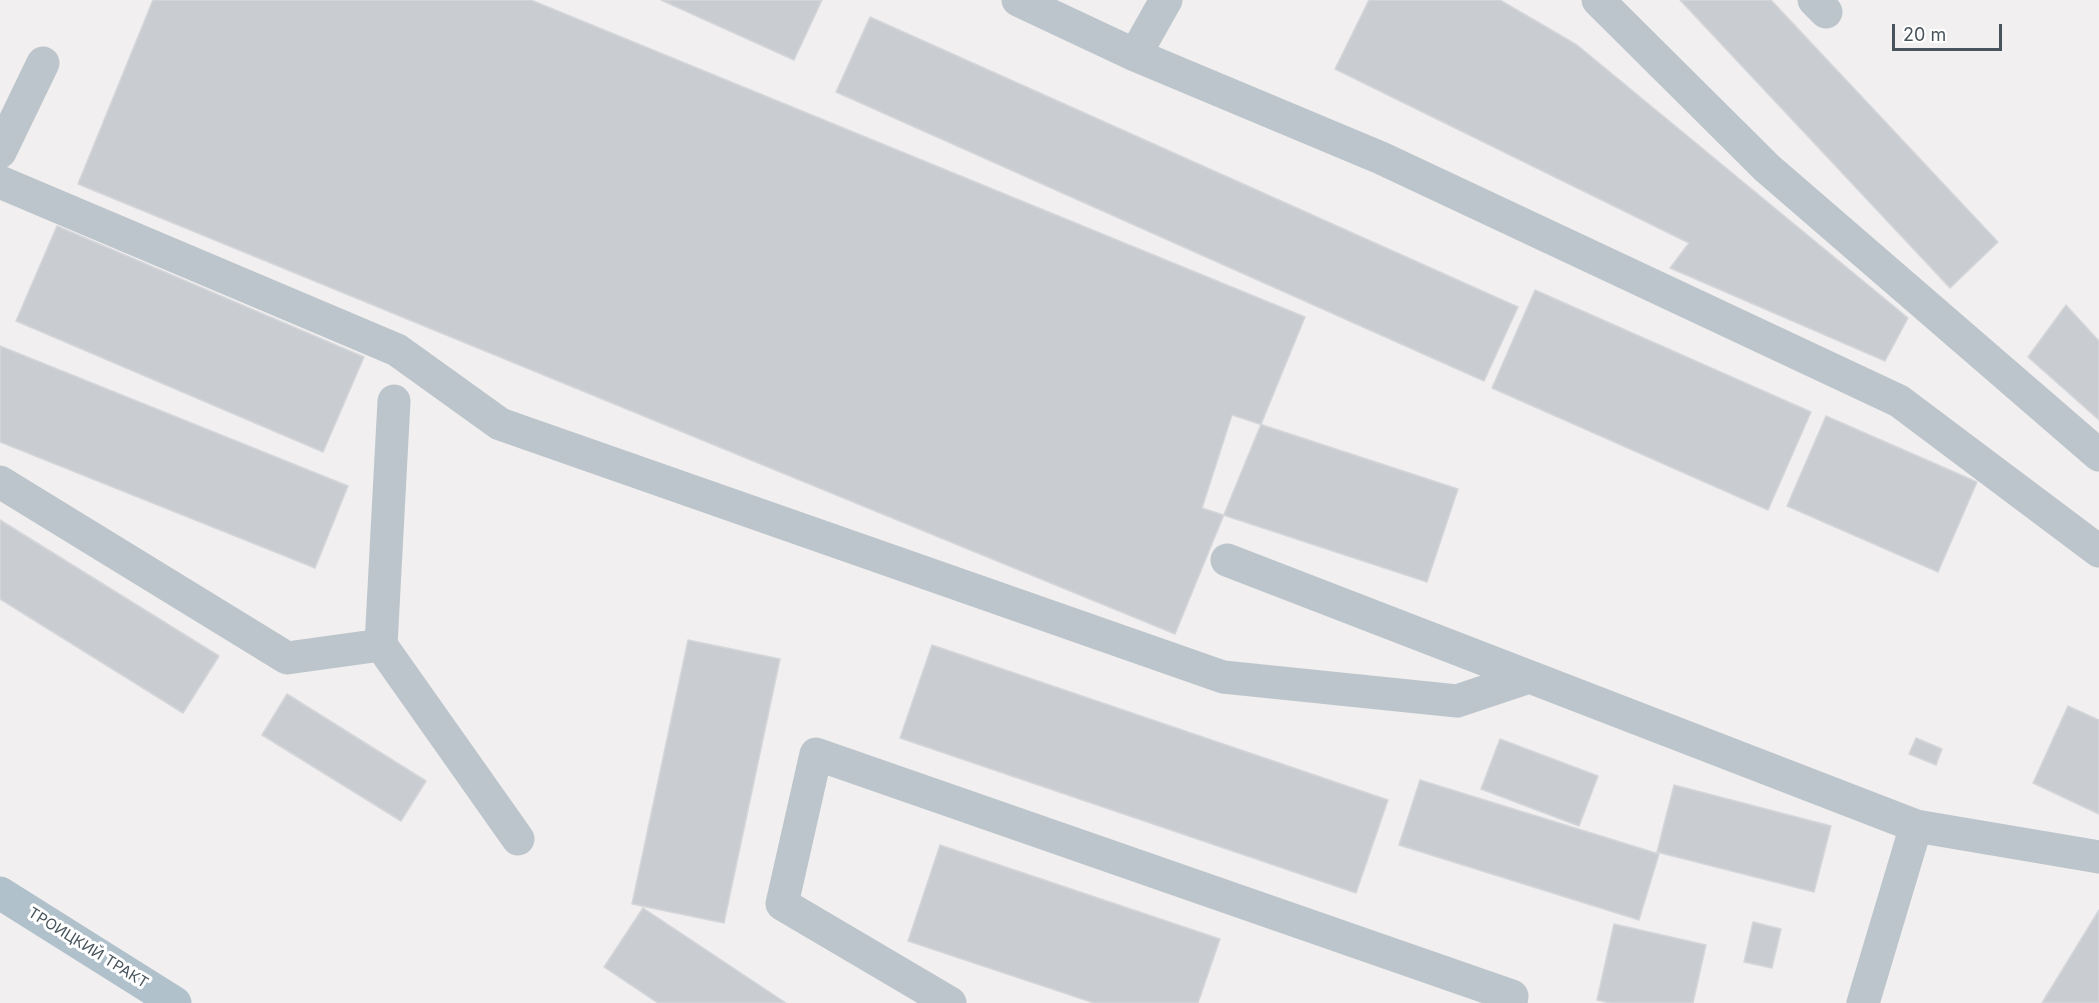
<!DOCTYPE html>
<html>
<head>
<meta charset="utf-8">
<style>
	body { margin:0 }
	#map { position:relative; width:2099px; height:1003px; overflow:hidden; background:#f1efef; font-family:Inter,sans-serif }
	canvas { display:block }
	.scale { position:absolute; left:1892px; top:24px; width:110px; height:27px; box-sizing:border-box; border:3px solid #48545b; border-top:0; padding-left:8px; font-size:18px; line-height:21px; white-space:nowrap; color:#48545b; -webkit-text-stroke:4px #fff; paint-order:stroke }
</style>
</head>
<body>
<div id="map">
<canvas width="2099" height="1003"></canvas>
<div class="scale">20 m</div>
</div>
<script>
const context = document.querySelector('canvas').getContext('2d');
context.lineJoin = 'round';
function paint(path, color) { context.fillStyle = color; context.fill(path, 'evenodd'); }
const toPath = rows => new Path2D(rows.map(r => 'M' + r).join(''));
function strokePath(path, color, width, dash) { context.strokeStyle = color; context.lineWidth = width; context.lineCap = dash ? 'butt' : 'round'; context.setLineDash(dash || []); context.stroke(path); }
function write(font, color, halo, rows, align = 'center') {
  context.font = font + ' Inter,sans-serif'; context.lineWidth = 6; context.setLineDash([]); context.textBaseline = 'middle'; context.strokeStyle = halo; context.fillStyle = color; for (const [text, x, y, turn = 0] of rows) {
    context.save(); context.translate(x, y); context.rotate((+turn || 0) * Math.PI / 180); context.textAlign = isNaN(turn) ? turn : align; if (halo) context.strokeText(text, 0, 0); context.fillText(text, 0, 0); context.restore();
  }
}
const building = toPath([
	[153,0,531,0,1305,317,1175,634,78,184,153,0],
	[661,0,822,0,794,60,661,0],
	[1369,0,1500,0,1577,45,1908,318,1885,361,1670,268,1689,243,1335,69,1369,0],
	[1680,0,1771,0,1998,242,1950,288,1680,0],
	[870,17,1518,307,1484,381,836,92,870,17],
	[57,226,364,357,323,452,16,321,57,226],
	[1535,290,1811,412,1768,510,1492,388,1535,290],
	[2066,305,2099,341,2099,420,2028,357,2066,305],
	[0,346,348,486,315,568,0,442,0,346],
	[1232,415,1458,489,1427,582,1202,508,1232,415],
	[1826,416,1977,482,1938,572,1787,506,1826,416],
	[0,520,219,656,183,713,0,599,0,520],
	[688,640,780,659,724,923,632,904,688,640],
	[932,645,1388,800,1356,893,900,738,932,645],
	[287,694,426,781,401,821,262,735,287,694],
	[2068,706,2099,720,2099,814,2033,783,2068,706],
	[1916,738,1942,749,1936,765,1909,754,1916,738],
	[1500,739,1598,776,1579,826,1481,789,1500,739],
	[1420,780,1659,854,1639,920,1399,845,1420,780],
	[1674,785,1831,826,1814,892,1657,852,1674,785],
	[940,845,1220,939,1198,1003,1094,1003,908,941,940,845],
	[643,908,786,1003,658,1003,604,967,643,908],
	[2099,910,2099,1003,2042,1003,2099,910],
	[1753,922,1781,929,1772,968,1744,962,1753,922],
	[1614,924,1706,945,1693,1003,1610,1003,1597,1000,1614,924]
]);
const minor = toPath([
	[1018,0,1135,55,1381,158,1899,401,2099,551],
	[1598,0,1767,168,2099,455],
	[1814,0,1826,12],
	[1135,55,1166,0],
	[0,152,43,63],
	[0,182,397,350,500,424,1223,677,1457,701,1529,677],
	[394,401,381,645,518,839],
	[0,482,287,658,381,645],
	[1227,560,1916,826],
	[950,1003,782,904,816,754,1512,996,1511,1003],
	[1863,1003,1916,826,2099,857]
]);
const major = toPath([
	[0,893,175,1003]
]);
const streetNames = [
	["ТРОИЦКИЙ ТРАКТ",88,948,32]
];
paint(building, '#c9cdd1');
strokePath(building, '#d4d6da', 1.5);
strokePath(minor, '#bcc5cb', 33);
strokePath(major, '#b1c1cc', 33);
write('15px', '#48545b', '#fff', streetNames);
</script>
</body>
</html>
